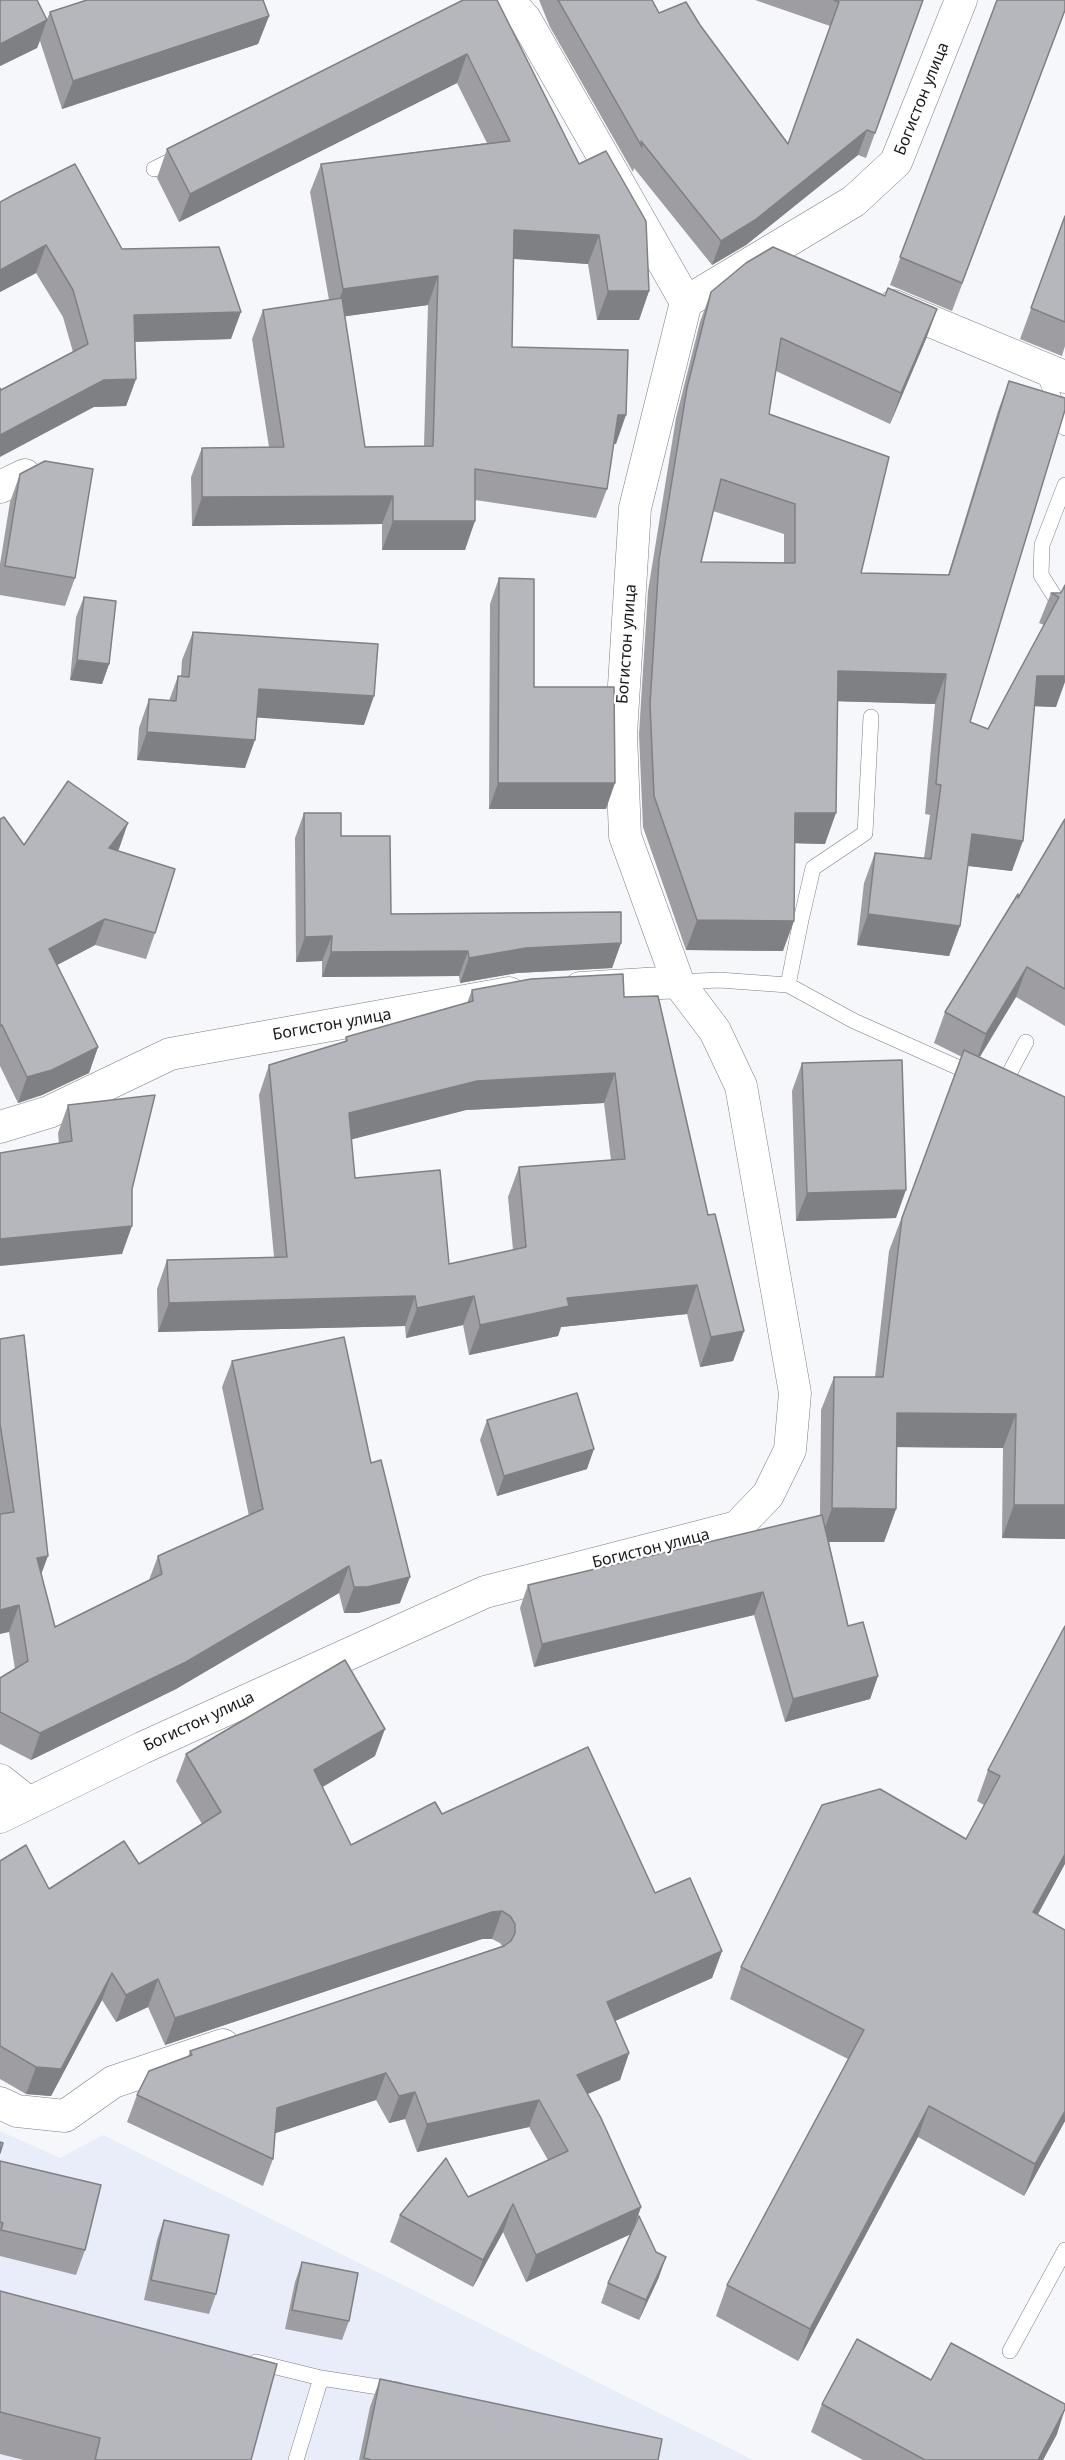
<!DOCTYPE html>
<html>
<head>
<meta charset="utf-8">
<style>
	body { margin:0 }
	canvas { display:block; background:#f5f7fb }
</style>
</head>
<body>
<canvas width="1065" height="2460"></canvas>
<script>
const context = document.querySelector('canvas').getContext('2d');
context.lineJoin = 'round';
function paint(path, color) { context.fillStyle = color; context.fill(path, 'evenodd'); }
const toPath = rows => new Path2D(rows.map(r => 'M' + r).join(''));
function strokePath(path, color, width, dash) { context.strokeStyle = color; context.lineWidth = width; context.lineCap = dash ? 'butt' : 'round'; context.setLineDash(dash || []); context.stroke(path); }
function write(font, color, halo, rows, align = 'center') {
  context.font = font + ' "Noto Sans",sans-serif'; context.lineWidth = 4.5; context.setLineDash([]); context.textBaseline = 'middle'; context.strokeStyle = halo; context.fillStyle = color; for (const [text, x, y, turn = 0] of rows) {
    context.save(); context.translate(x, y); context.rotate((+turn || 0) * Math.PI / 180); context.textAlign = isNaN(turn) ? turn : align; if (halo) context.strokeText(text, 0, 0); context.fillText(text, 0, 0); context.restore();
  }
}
const built = toPath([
	[0,2131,60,2158,103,2135,753,2460,0,2460]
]);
const service = toPath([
	[154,169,178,157],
	[1043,370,1065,428],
	[1065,485,1042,545,1041,575,1065,613],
	[679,982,719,980,788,985,801,920,813,868,865,833,871,717],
	[788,985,854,1021,975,1075],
	[999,1086,1002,1087,1026,1042],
	[1010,2351,1065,2250],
	[256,2362,321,2378,398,2390],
	[296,2460,321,2378]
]);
const minor = toPath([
	[508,0,525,19,686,302],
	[894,306,1065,377],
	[0,487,25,475],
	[580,988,678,982],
	[0,1127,49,1112,170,1054,509,993],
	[0,1780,29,1803],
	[0,1817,142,1748,485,1592,737,1527,768,1495,790,1450,795,1393,741,1086,715,1031,678,982,625,836,621,734,635,508,686,302,854,201,896,162,961,0],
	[0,2103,17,2111,65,2116,113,2082,223,2045]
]);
const wall = toPath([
	[0,0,47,19,50,12,269,16,258,44,62,109,40,41,37,48,0,66],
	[463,0,579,164,649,291,639,320,597,320,588,264,514,259,512,347,616,444,614,444,607,489,596,518,475,500,465,550,382,550,382,524,192,526,191,477,202,448,269,447,252,339,263,310,329,300,310,192,321,164,487,143,457,83,179,222,157,178,167,149],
	[428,305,424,446,365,447,345,316],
	[539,0,652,0,659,13,700,25,788,143,830,26,755,0,923,0,866,158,858,155,746,245,712,265,634,168,633,172,550,27],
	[997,0,1065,11,952,311,890,285],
	[0,202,122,249,231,339,135,342,136,379,126,406,94,407,1,390,73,352,63,317,36,273,0,292],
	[1065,216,1065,346,1062,356,1020,339],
	[711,292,885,296,937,309,926,339,890,424,776,371,769,414,861,573,948,575,998,411,1009,381,970,722,988,729,1044,625,1039,623,1051,593,1061,593,1056,707,1035,706,1012,871,968,866,960,926,949,956,857,945,864,883,875,853,924,858,930,815,925,814,935,704,837,701,825,844,795,843,783,951,686,950,643,827,639,734,648,591,676,418,700,322],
	[713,511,784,534,784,563,701,562],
	[20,474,75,578,65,606,0,595,0,564,10,502],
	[499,578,534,687,606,809,489,809,490,604],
	[84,597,109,664,102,684,70,680,76,617],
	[193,632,364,725,257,717,245,768,137,760,139,728,149,699,169,701,178,676,181,677,182,660],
	[304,813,341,836,391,914,621,943,612,968,517,973,460,983,459,976,322,977,322,961,296,962,295,838],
	[0,819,24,845,119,849,117,850,155,933,146,959,95,945,57,965,98,1047,89,1073,42,1095,18,1103,0,1066],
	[1065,819,1065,1026,1016,997,980,1057,1065,1539,1002,1538,1003,1448,897,1447,896,1509,884,1542,829,1542,848,1626,878,1676,870,1699,785,1722,754,1615,534,1667,520,1608,528,1585,820,1516,821,1410,834,1377,875,1377,889,1251,962,1057,934,1043,945,1012,1018,898],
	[472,990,624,997,708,1215,744,1331,733,1361,700,1367,687,1314,561,1327,558,1336,469,1355,463,1325,406,1338,405,1326,158,1332,157,1289,167,1260,274,1257,259,1095,269,1065,345,1042,346,1037,467,1003],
	[604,1103,611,1160,519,1167,508,1197,513,1250,449,1264,355,1178,351,1139,466,1110],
	[802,1063,896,1218,796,1221,792,1091],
	[68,1105,132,1189,122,1254,59,1144,58,1133],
	[0,1339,41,1574,55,1627,149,1580,158,1556,249,1516,222,1387,232,1361,400,1603,358,1613,344,1613,339,1593,176,1689,31,1760,0,1744,0,1678,15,1669,9,1632,0,1512],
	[487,1420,587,1469,497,1496,480,1440],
	[1065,1626,1037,1915,1065,2121,1024,2196,918,2137,798,2361,716,2316,727,2285,848,2059,730,1999,741,1967,966,1839,984,1805,977,1801,988,1770],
	[186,1754,375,1756,322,1787,351,1845,442,1814,655,1893,722,1951,712,1978,615,2021,629,2053,620,2080,587,2094,641,2207,634,2228,659,2277,639,2320,601,2303,608,2283,631,2234,526,2282,503,2232,473,2287,390,2242,400,2215,468,2197,548,2160,529,2127,417,2152,405,2119,389,2123,376,2100,275,2133,273,2159,263,2186,127,2122,137,2095,188,2057,190,2051,502,1946,500,1943,492,1939,482,1939,165,2045,148,2007,116,2022,102,2000,51,2096,26,2094,0,2079,0,1861,49,1889,139,1864,202,1824,176,1781],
	[0,2161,85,2250,76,2275,0,2256],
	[164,2220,216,2294,209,2314,144,2300,157,2240],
	[302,2262,349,2321,342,2340,285,2329,295,2282],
	[0,2291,251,2460,24,2460,0,2454],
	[380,2379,658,2460,359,2460,370,2407],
	[822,2404,1057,2434,1043,2460,863,2460,811,2432]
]);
const shadedWall = toPath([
	[269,16,258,44,62,109,73,81],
	[47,20,37,48,0,66,0,44],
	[467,54,457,83,179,222,190,194],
	[867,130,858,155,746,245,712,265,721,241],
	[514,230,599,235,588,264,504,258],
	[46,245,36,273,0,292,0,270],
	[438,276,428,305,333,318,343,289],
	[608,291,649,291,639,320,597,320],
	[937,309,926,339,890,424,901,393],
	[241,312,231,339,124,342,134,315],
	[136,379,126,406,94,407,0,457,0,435,104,380],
	[618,415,626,415,616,444,608,443],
	[393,496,382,524,192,526,202,497],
	[393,521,475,521,465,550,382,550],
	[77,660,109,664,102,684,70,680],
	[838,671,946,674,935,704,827,701],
	[1037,676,1065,676,1065,682,1056,707,1026,706],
	[259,689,374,696,364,725,249,717],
	[147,732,255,740,245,768,137,760],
	[498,783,615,783,606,809,489,809],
	[795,813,836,813,825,844,784,843],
	[128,823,119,849,100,873,109,848],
	[972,834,1023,841,1012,871,961,865],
	[868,914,960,926,949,956,857,945],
	[105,919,95,945,40,974,49,949],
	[697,920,794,921,783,951,686,950],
	[332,936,322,961,296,962,305,937],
	[621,943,612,968,517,973,460,983,469,958,526,948],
	[468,951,459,976,322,977,331,952],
	[1027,967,1016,997,975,1064,986,1034],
	[98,1047,89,1073,42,1095,18,1103,27,1077],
	[615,1073,604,1103,466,1110,338,1143,349,1113,477,1081],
	[906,1190,896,1218,796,1221,807,1193],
	[132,1226,122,1254,0,1266,0,1239],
	[697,1285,687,1314,561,1327,558,1336,469,1355,480,1325,567,1298],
	[415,1296,405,1326,158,1332,169,1303],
	[474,1296,463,1325,406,1338,417,1308],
	[744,1331,733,1361,700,1367,711,1337],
	[897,1413,1016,1414,1003,1448,885,1447],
	[594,1449,587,1469,497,1496,504,1476],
	[1014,1505,1065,1505,1065,1539,1002,1538],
	[832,1508,896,1509,884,1542,820,1542],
	[48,1556,38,1583,37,1558],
	[349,1566,339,1593,176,1689,31,1760,40,1733],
	[410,1577,400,1603,358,1613,344,1613,354,1587],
	[763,1592,754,1615,534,1667,542,1644],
	[19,1605,9,1632,0,1634,0,1610],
	[878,1676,870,1699,785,1722,793,1699],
	[385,1729,375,1756,304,1798,314,1770],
	[1065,1854,1065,1864,1022,1944,1033,1912],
	[502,1911,492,1939,482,1939,165,2045,175,2018,492,1912],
	[722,1951,712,1978,597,2029,607,2002],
	[112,1973,102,2000,51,2096,26,2094,36,2067],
	[158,1979,148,2007,116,2022,126,1995],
	[629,2053,620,2080,567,2103,577,2075],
	[386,2073,376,2100,267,2136,277,2108],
	[415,2092,405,2119,389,2123,399,2096],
	[539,2100,529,2127,417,2152,427,2124],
	[929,2106,918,2137,798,2361,810,2329],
	[1065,2111,1065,2121,1024,2196,1035,2164],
	[513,2204,503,2232,473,2287,483,2260],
	[641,2207,631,2234,526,2282,536,2255],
	[666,2257,659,2277,639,2320,646,2300],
	[1065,2409,1057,2434,1043,2460,1038,2460]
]);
const building = toPath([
	[0,0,37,0,47,20,0,44,0,0],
	[87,0,263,0,269,16,73,81,50,12,87,0],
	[463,0,497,0,579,164,606,151,646,221,649,291,608,291,599,235,514,230,512,347,628,350,626,415,618,415,607,489,475,469,475,521,393,521,393,496,202,497,202,448,284,447,263,310,342,298,365,447,433,446,438,276,343,289,321,164,510,141,467,54,190,194,167,149,463,0],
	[558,0,652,0,659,13,686,2,700,25,788,144,839,2,834,0,923,0,875,133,867,130,755,220,721,241,641,141,642,147,558,0],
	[997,0,1065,0,1065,10,962,283,900,257,997,0],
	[75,164,122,249,219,247,241,312,134,315,136,379,104,380,0,435,0,388,1,390,88,344,73,290,46,245,0,270,0,202,15,194,75,164],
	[1065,216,1065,322,1031,308,1065,216],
	[773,247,885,296,888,288,937,309,901,393,781,338,769,414,889,457,861,573,949,575,1009,381,1065,398,1065,410,970,722,988,729,1059,597,1051,593,1061,593,1065,585,1065,676,1037,676,1023,841,972,834,960,926,868,914,875,853,931,859,941,785,936,784,946,674,838,671,836,813,795,813,794,921,697,920,654,796,650,704,659,560,687,388,711,292,746,263,773,247],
	[721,479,795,504,795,563,701,562,721,479],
	[45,461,93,469,75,578,5,566,20,474,45,461],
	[499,578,534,579,534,687,614,687,615,783,498,783,499,578],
	[84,597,116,601,109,664,77,660,84,597],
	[193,632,378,644,374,696,259,689,255,740,147,732,149,699,176,701,178,676,189,677,193,632],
	[68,781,128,823,109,848,175,869,155,933,105,919,49,949,98,1047,52,1070,27,1077,2,1025,0,1026,0,819,4,817,24,845,68,781],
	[304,813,341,813,341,836,390,836,391,914,621,912,621,943,526,948,469,958,468,951,331,952,332,936,305,937,304,813],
	[1065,819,1065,989,1027,967,986,1034,945,1012,1018,894,1018,898,1065,819],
	[623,974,624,997,658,996,708,1215,715,1214,744,1331,711,1337,697,1285,567,1298,569,1306,480,1325,474,1296,417,1308,415,1296,169,1303,167,1260,287,1257,269,1065,347,1041,346,1037,473,1001,472,990,531,979,623,974],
	[615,1073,625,1159,519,1167,526,1247,449,1264,440,1170,355,1178,349,1113,477,1081,615,1073],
	[964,1050,1065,1097,1065,1505,1014,1505,1016,1414,897,1413,896,1509,832,1508,834,1377,883,1377,902,1218,964,1050],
	[902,1060,906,1190,807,1193,802,1063,902,1060],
	[155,1095,132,1189,132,1226,0,1239,0,1153,72,1141,68,1105,155,1095],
	[24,1335,48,1556,37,1558,55,1627,162,1574,158,1556,263,1509,232,1361,344,1337,371,1463,381,1460,410,1577,367,1587,354,1587,349,1566,186,1662,40,1733,0,1712,0,1678,28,1661,19,1605,0,1610,0,1514,14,1512,0,1424,0,1339,24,1335],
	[577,1393,594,1449,504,1476,487,1420,577,1393],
	[822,1515,848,1626,863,1622,878,1676,793,1699,763,1592,542,1644,528,1585,822,1515],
	[1065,1626,1065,1854,1033,1912,1065,1930,1065,2111,1035,2164,929,2106,810,2329,727,2285,864,2030,741,1967,822,1805,880,1789,966,1839,1000,1776,988,1770,1065,1626],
	[345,1660,385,1729,314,1770,351,1845,435,1802,442,1814,588,1747,655,1893,690,1878,722,1951,607,2002,629,2053,577,2075,601,2118,641,2207,536,2255,513,2204,483,2260,400,2215,446,2158,468,2197,568,2151,539,2100,427,2124,415,2092,399,2096,386,2073,277,2108,273,2159,137,2095,149,2071,192,2055,190,2051,504,1946,511,1941,515,1933,515,1924,510,1916,502,1911,492,1912,175,2018,158,1979,126,1995,112,1973,61,2069,36,2067,0,2046,0,1861,26,1845,49,1889,124,1841,139,1864,221,1812,186,1754,345,1660],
	[0,2142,3,2143,0,2153,0,2142],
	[0,2161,101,2185,85,2250,1,2230,3,2223,0,2222,0,2161],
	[639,2216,656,2252,666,2257,646,2300,608,2283,639,2216],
	[164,2220,229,2235,216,2294,151,2280,164,2220],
	[302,2262,358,2273,349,2321,292,2310,302,2262],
	[0,2291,277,2364,251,2460,95,2460,100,2438,0,2412,0,2291],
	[857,2339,931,2380,951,2343,1065,2404,1065,2409,1038,2460,925,2460,822,2404,857,2339],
	[380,2379,662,2439,658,2460,372,2460,364,2458,380,2379]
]);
const streetNames = [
	["Богистон улица",922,99,-68],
	["Богистон улица",627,644,-86],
	["Богистон улица",332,1025,-10],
	["Богистон улица",651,1549,-14],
	["Богистон улица",199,1722,-25]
];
paint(built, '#e9edf9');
strokePath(service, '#7c7e82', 16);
strokePath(minor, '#7c7e82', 33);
strokePath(service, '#fff', 15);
strokePath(minor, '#fff', 32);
paint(wall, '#9d9da2');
paint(shadedWall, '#7f8084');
paint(building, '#b6b7bc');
strokePath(building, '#7f8084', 1.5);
write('16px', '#18191a', '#fff', streetNames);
</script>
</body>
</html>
